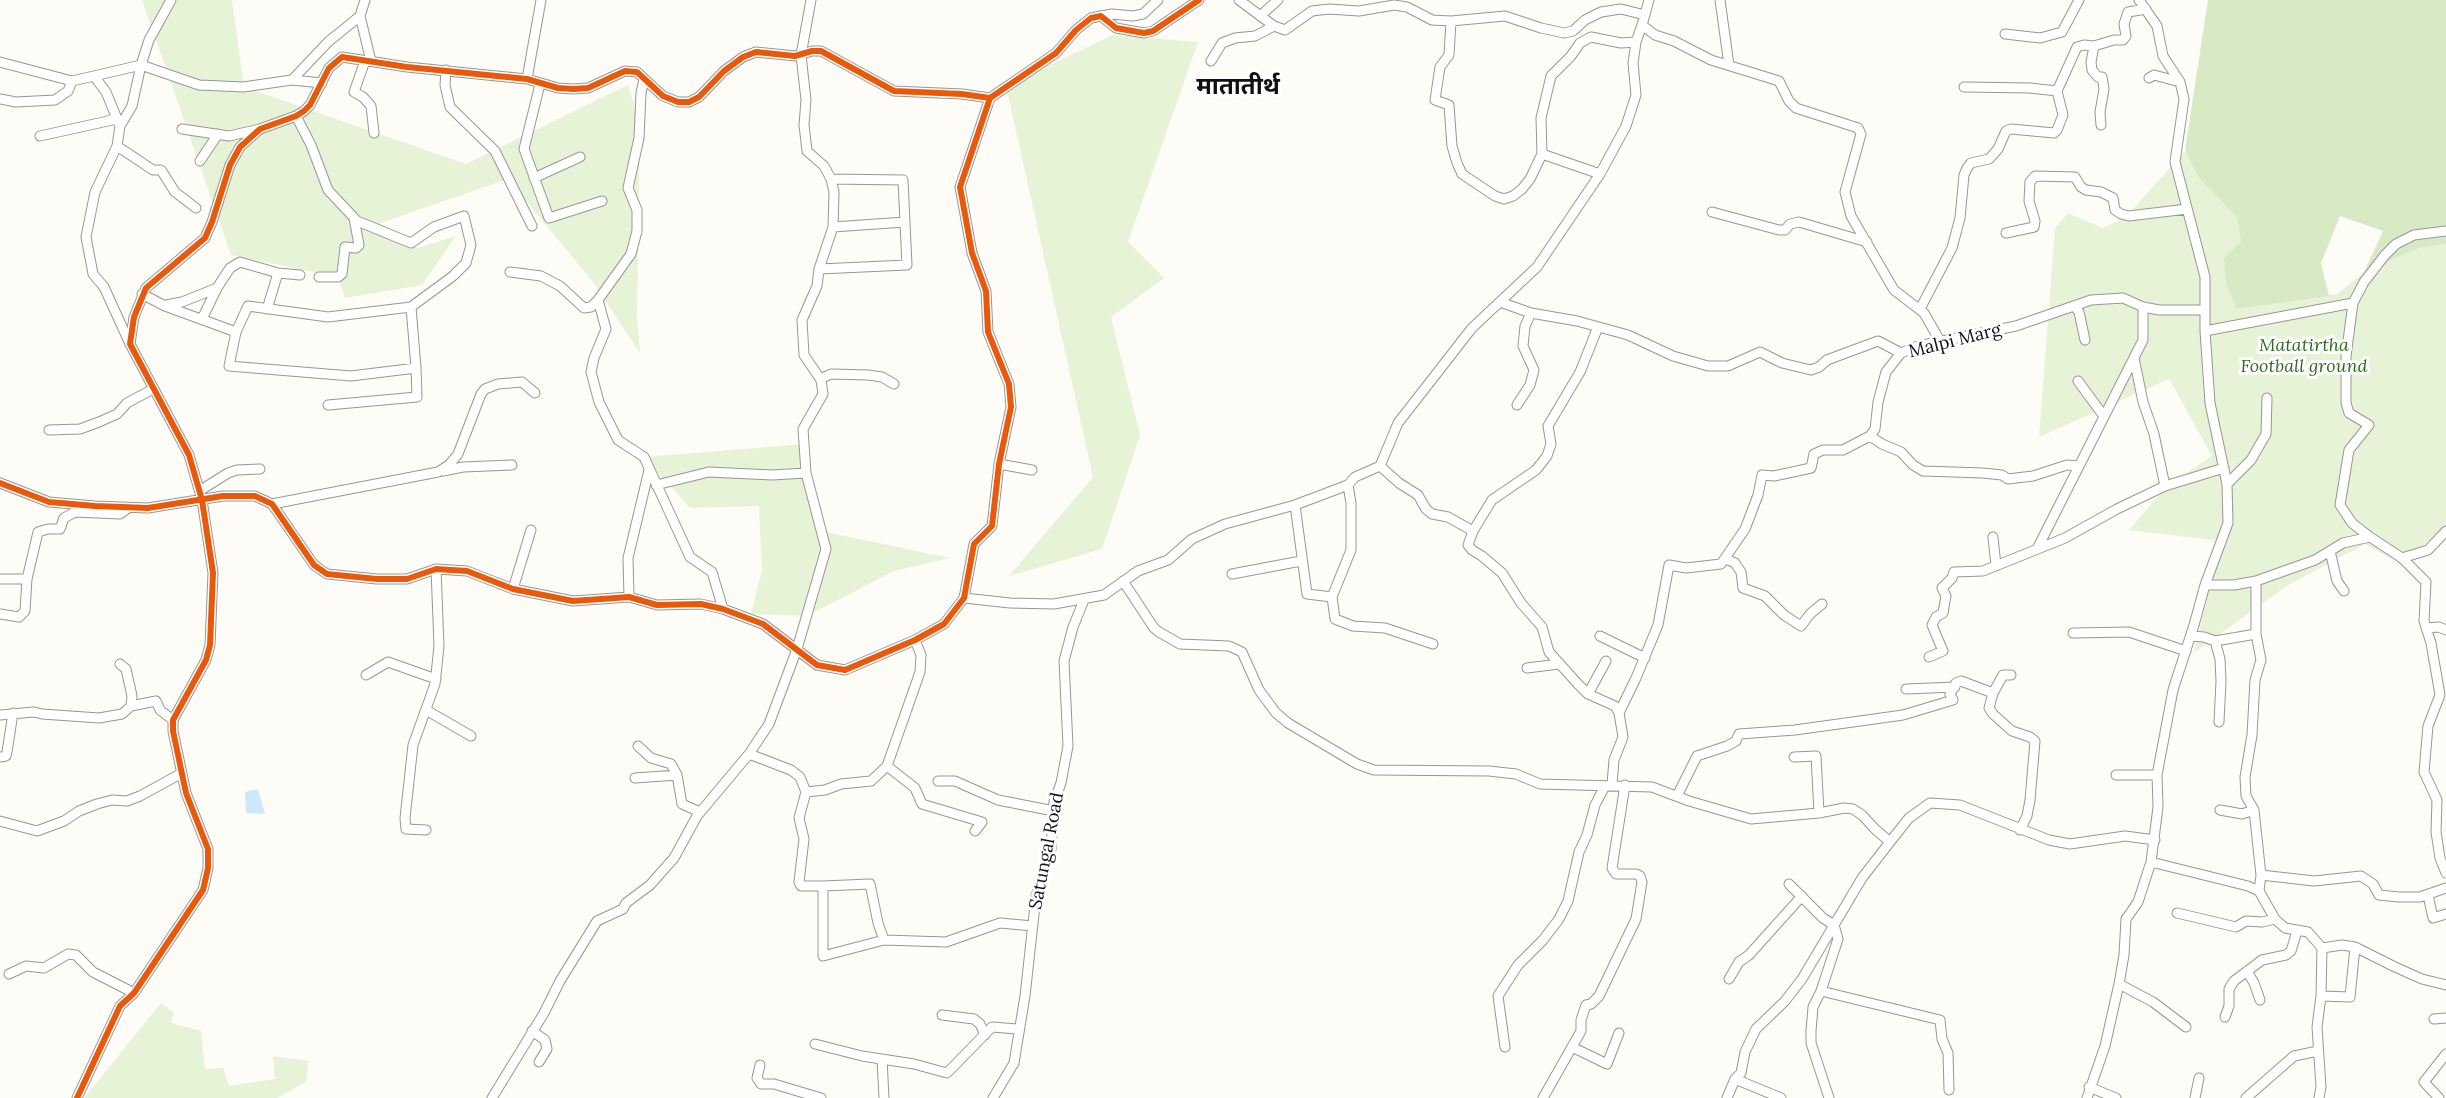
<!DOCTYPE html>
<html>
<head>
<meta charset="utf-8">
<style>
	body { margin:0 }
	canvas { display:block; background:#fdfcf7 }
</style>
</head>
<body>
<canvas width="2446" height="1098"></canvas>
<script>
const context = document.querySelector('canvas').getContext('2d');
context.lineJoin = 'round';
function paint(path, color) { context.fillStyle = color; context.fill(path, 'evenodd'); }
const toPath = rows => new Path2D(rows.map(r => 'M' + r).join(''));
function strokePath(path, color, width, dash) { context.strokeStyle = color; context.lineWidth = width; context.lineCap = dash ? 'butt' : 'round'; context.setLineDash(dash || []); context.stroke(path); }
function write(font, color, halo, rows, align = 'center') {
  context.font = font + ' Lora,"Noto Sans Devanagari",serif'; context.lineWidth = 6; context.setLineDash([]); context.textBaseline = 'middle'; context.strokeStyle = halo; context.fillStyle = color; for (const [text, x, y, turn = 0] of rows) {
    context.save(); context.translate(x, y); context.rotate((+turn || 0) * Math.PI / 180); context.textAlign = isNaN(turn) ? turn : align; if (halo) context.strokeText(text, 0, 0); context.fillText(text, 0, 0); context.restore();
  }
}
const green = toPath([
	[142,0,232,0,244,87,466,164,628,85,640,124,637,314,640,353,593,282,508,179,380,223,418,248,456,236,422,285,345,298,338,277,231,255],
	[1113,35,1198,42,1128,242,1164,278,1111,317,1140,435,1102,549,1009,576,1093,477,1006,86],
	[2184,152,2188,153,2199,178,2237,217,2241,242,2237,309,2337,294,2364,272,2421,246,2446,244,2446,525,2402,565,2365,544,2288,585,2194,653,2221,541,2129,530,2166,487,2212,456,2169,379,2039,437,2055,228,2068,213,2102,228,2125,218],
	[804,444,821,531,950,558,894,571,807,616,751,614,762,570,759,506,690,508,644,457],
	[161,1003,174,1013,171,1023,201,1031,205,1069,223,1068,229,1086,275,1079,273,1056,308,1061,306,1082,277,1098,84,1098]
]);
const forest = toPath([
	[2208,0,2446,0,2446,244,2421,247,2364,272,2383,231,2340,216,2321,263,2329,296,2237,309,2226,284,2224,258,2241,242,2237,217,2199,178,2185,150]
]);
const water = toPath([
	[258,789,265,814,246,813,245,792]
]);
const minor = toPath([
	[171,0,149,40,141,65,199,85,243,87,292,80,322,83],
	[1239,0,1274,26,1285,30,1312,11,1329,9,1359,11,1394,5,1407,7,1432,20,1451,21,1505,16,1541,28,1564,33,1573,31,1585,20,1601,12,1621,9,1645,15],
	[1649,0,1642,25,1655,35,1674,41,1711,60,1779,81,1789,101,1796,108,1858,128,1861,134,1845,192,1851,216,1894,290,1924,313,1940,341],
	[1720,0,1729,65],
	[360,16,371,61],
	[1101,16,1112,14,1133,16,1143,14,1158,0],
	[1260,16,1278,0],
	[1451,21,1449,55,1440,67,1435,100,1449,105,1452,146,1457,163,1462,174,1495,196,1504,199,1513,196,1522,189,1530,179,1542,154,1600,174],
	[2005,34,2040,38,2062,32,2079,0],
	[365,61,354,92,363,97,371,106,374,133],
	[1211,61,1222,43,1235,38,1255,36,1274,26],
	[0,62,72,81,94,76,106,92,120,126,117,146,95,192,86,237,93,274,104,287,130,344],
	[446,70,445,85,450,107,495,151,532,226],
	[94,76,141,65,132,106,120,126],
	[2149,78,2154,75,2180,82],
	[527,79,541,0],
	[292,80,328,42,360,16,365,0],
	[540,84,524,149,549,218,602,201],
	[1964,87,2030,88,2057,91,2077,47,2084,45,2094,46],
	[0,99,16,102,55,100,68,91,72,81],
	[2101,125,2100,112,2104,89,2102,77,2098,77,2092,70,2091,62,2094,46,2114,40,2123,40,2126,36,2124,24,2128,12,2146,9],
	[182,129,229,136,260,129],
	[40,136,117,119],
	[117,146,153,170,161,170,175,192,196,208],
	[1542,154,1541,118,1551,76,1571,56,1580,43,1591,37,1621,43,1636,42],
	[200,161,218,134],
	[534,178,580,157],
	[1712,212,1779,230,1785,230,1790,224,1799,222,1867,242],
	[833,227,905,222],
	[2006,233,2034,227,2035,221,2029,201,2030,182,2035,176,2075,177,2081,187,2086,190,2101,192,2113,198,2115,210,2121,214,2129,216,2187,209],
	[819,269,907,265,903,180,831,179],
	[510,272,541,276,560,286,584,308,591,307,598,300,631,254,637,231,637,210,628,188,639,138,641,93,644,79],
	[319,277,338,277,342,274,345,247,356,248,359,245,354,218],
	[142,294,165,306,236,332,229,366,351,376,416,368,411,307],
	[598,300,606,329,594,358,591,372,599,402,618,440,644,457,690,557,712,572,723,609],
	[1500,302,1531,313,1577,321,1628,335,1673,356,1708,366,1728,366,1760,352,1782,363,1811,370,1819,367,1827,360,1878,341,1901,353],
	[2353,303,2346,356,2346,403,2349,413,2369,425,2349,450,2340,505,2352,523,2370,537],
	[166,305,182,302,217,288,230,268,240,262,278,273],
	[2075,307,2079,312,2085,340],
	[267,309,278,273,300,275],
	[1920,309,1952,248,1960,218,1964,175,1967,168,1971,163,1989,159,1998,149,2006,131,2011,129,2054,133,2057,130,2063,115,2057,91],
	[202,319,217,288],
	[1598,327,1580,372,1548,426,1551,444,1547,456,1536,470,1492,500,1473,531,1468,545,1472,550,1482,556,1502,573,1521,603,1542,627,1549,652,1577,683,1588,694,1615,706,1619,713],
	[2205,331,2353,303,2364,282,2385,255,2396,244,2414,235,2446,231],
	[236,332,248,306,328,317,411,307,453,276,466,263,471,245,464,216,434,227,411,243,357,221,328,190,311,145,296,116],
	[2134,358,2143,402,2154,434,2165,486],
	[820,379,831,374,868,375,882,377,894,384],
	[2078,381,2103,415],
	[328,405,417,397,416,368],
	[1517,405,1530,385,1534,370,1523,346,1525,326,1531,313],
	[49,430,80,429,99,422,117,414,127,403,153,389],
	[1870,436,1882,444,1901,452,1913,465,1923,471,1983,473,2002,475,2008,479,2033,476,2067,465,2079,466],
	[999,464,1032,470],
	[1380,466,1399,483,1418,495,1426,509,1432,514,1448,517,1473,531],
	[443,471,463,467,512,465],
	[0,483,49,502,95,506,148,508,223,496,255,496,272,504,314,565,327,574,377,579,407,579,436,569,467,571,513,589,573,601,629,597,657,605,701,604,723,609,763,624,817,665,845,670,915,640,944,624,964,598,974,544,992,526,999,464,1011,407,1009,384,988,332,986,291,972,253,960,187,990,98],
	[2227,484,2251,460,2266,434,2267,398],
	[656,485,709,472,772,475,806,473],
	[1348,485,1351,503,1351,550,1332,597,1335,619,1353,626,1385,628,1433,644],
	[201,490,228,473,237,470,260,469],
	[272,504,438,472,449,465,458,454,481,394,485,389,498,384,522,382,535,393],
	[1295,505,1307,594,1332,597],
	[1993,537,1996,566],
	[2037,549,2143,340,2143,307],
	[2330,551,2337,581,2344,591],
	[2402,558,2428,550,2446,531],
	[1726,559,1735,563,1741,572,1743,588,1765,596,1784,615,1801,626,1810,614,1822,604],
	[1232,574,1301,561],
	[0,579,27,579],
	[1123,581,1154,628,1159,632,1180,644,1229,646,1242,652,1259,690,1276,713,1288,723,1357,764,1374,770,1489,771,1516,774,1540,784,1652,787,1689,801,1751,819,1819,813,1844,808,1853,809,1862,815,1875,829,1890,842,1909,818,1930,803,1960,805,2049,840,2070,844,2125,836,2155,840],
	[2205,585,2234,585,2256,581,2315,560,2343,543,2370,537,2402,558,2426,582,2424,621,2431,643,2440,695,2428,726,2424,772,2437,800,2436,832,2440,858,2446,873],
	[513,589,531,530],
	[629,597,628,558,649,470],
	[964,598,1010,603,1054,604,1104,595,1138,571,1168,560,1192,539,1225,524,1295,505,1348,485,1355,477,1380,466,1398,423,1472,328,1537,267,1600,174,1626,126,1636,95,1633,63,1636,42,1642,25],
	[0,614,19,617,25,611,27,579,38,532,48,529,60,529,64,518,75,512,120,514,128,508],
	[2426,628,2439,627,2446,630],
	[2073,633,2129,632,2186,651],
	[2256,634,2261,660,2255,680,2252,735,2245,777,2246,796,2254,810,2261,875,2259,891],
	[1600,636,1645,658],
	[2191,636,2204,637,2215,641,2256,634,2256,581],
	[2215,641,2220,659,2221,681,2219,722],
	[1929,657,1943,651,1932,625,1936,617,1943,613,1946,596,1942,588,1952,578,1954,572,1983,571,2065,538,2117,509,2165,486,2224,468],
	[120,664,126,669,132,696,131,706],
	[1527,668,1559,664],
	[366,675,388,662,436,679],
	[1906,689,1955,687],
	[1993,693,2003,675,2011,675],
	[1588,694,1606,661],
	[426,710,471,736],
	[0,715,34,712,42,714,99,718,122,714,131,706,156,701,160,710,173,720],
	[638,746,651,758,671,764,677,775,682,804,700,812],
	[749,754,791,770,800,777,806,792,799,818,804,839,799,882,801,886,823,886,823,956,884,940,946,942,1000,923,1033,926],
	[0,757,6,756,7,752,13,713],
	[1794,757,1816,756,1819,813],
	[887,766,915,788,922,804,982,822,975,831],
	[2116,775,2157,775],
	[635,778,677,775],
	[938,781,955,781,998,800,1054,811],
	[1612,784,1614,760,1623,737,1619,713,1636,678,1658,625,1669,565,1686,568,1721,564,1745,529,1758,495,1762,475,1774,476,1811,468,1814,454,1823,450,1843,450,1870,436,1875,429,1878,402,1886,372,1901,353,1918,346,2016,326,2091,300,2123,298,2143,307,2159,310,2205,310],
	[806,792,825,790,841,784,871,781,887,766,920,672,921,655,915,640],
	[1677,796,1697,756,1727,746,1736,741,1739,734,1795,730,1903,715,1953,700,1950,694,1956,683,1961,681,1993,693,1989,708,1993,714,2012,731,2030,737,2035,741,2030,800,2027,816,2020,830],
	[2220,810,2242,814,2254,810],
	[0,821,37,831,64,821,79,811,97,804,112,800,127,801,140,796,182,773],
	[426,830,406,829,405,818,413,745,435,684,439,646,436,569],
	[2151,862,2248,886,2259,891,2275,919,2285,928,2308,932,2322,948,2342,945,2355,947,2395,967,2422,979,2446,985],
	[2261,875,2314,881,2361,876,2373,884,2379,895,2399,897,2420,897,2446,888],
	[1789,884,1823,918,1834,925,1838,939,1821,991,1813,1007,1811,1031,1811,1043,1829,1098],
	[823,886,870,884,878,923,884,940],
	[2428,895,2433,918,2446,914],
	[2177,913,2236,927,2246,921,2262,922,2275,919],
	[2247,971,2254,983,2260,1000],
	[9,974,26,966,44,968,68,954,76,955,93,972,134,993],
	[1729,979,1739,962,1749,955,1802,896],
	[2119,984,2153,1002,2186,1027],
	[1821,991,1940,1020,1942,1039,1948,1053,1949,1090],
	[2321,996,2350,997,2355,947],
	[942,1015,974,1019,980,1024,985,1035],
	[2225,1017,2229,1006,2229,989,2234,981,2262,960,2286,955,2291,951,2297,931],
	[2434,1019,2446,1018],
	[532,1031,545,1040,547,1049,539,1062],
	[815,1044,862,1056,914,1064,947,1073,992,1027,1017,1029],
	[1505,1047,1498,996,1518,965,1543,940,1559,919,1568,901,1579,852,1587,835,1595,805,1605,786],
	[1572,1047,1607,1064,1619,1033],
	[882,1059,884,1098],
	[760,1065,757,1078,761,1084,774,1084,821,1098],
	[1735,1079,1781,1098],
	[2089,1087,2116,1098],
	[77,1098,120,1006,134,993,203,890,208,868,208,849,186,793,173,731,173,720,206,660,210,645,213,573,202,500,189,455,130,344,134,317,146,288,205,238,212,222,230,165,240,147,260,129,296,116,304,111,310,105,329,68,342,57,407,67,527,79,558,88,574,89,588,88,625,71,637,72,663,96,678,102,689,102,699,97,724,71,743,57,756,52,795,56,812,51,821,51,894,91,962,94,990,98,1056,53,1076,30,1091,18,1101,16,1116,28,1144,33,1153,31,1199,0],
	[492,1098,544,1013,560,981,597,921,623,909,626,903,650,885,674,858,697,816,749,754,769,724,797,649,826,549,806,473,803,429,823,394,821,380,804,355,802,320,817,286,819,269,833,227,834,192,831,179,824,166,807,151,804,125,806,100,801,55,811,0],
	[993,1098,1014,1063,1025,996,1036,896,1051,849,1054,802,1061,783,1068,746,1064,661,1073,627,1084,600],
	[1543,1098,1581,1031,1581,1020,1586,1005,1591,1004,1599,996,1636,919,1642,882,1640,876,1636,874,1616,874,1612,868,1625,785],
	[1727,1098,1735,1079,1741,1073,1745,1052,1756,1029,1785,1001,1802,979,1862,878,1890,842],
	[2087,1098,2105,1046,2119,984,2124,955,2126,919,2138,902,2151,862,2158,807,2157,775,2173,690,2194,625,2205,585,2228,523,2227,484,2210,403,2205,331,2205,277,2175,162,2184,99,2180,82,2163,56,2157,26,2139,0],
	[2195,1098,2199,1078],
	[2246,1098,2294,1056,2318,1051],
	[2319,1098,2321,1087,2317,1027,2321,996,2322,948],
	[2439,1098,2424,1082,2446,1054]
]);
const cycleway = toPath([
	[0,483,49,502,95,506,148,508,223,496,255,496,272,504,314,565,327,574,377,579,407,579,436,569,467,571,513,589,573,601,629,597,657,605,701,604,723,609,763,624,817,665,845,670,915,640,944,624,964,598,974,544,992,526,999,464,1011,407,1009,384,988,332,986,291,972,253,960,187,990,98],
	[77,1098,120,1006,134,993,203,890,208,868,208,849,186,793,173,731,173,720,206,660,210,645,213,573,202,500,189,455,130,344,134,317,146,288,205,238,212,222,230,165,240,147,260,129,296,116,304,111,310,105,329,68,342,57,407,67,527,79,558,88,574,89,588,88,625,71,637,72,663,96,678,102,689,102,699,97,724,71,743,57,756,52,795,56,812,51,821,51,894,91,962,94,990,98,1056,53,1076,30,1091,18,1101,16,1116,28,1144,33,1153,31,1199,0]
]);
const streetNames = [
	["Malpi Marg",1955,341,-14],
	["Satungal Road",1047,851,-79]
];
const parkNames = [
	["Matatirtha",2304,346],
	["Football ground",2304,367]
];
const districtNames = [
	["मातातीर्थ",1238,87]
];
paint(green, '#e7f3d7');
paint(forest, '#d8eac5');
paint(water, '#cde8f7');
strokePath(minor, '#979795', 11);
strokePath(minor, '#fffffe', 9);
strokePath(cycleway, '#e8590c', 6);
write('18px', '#111', '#fff', streetNames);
write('italic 18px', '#2f6b1f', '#fff', parkNames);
write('bold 24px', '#111', '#fff', districtNames);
</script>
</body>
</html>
